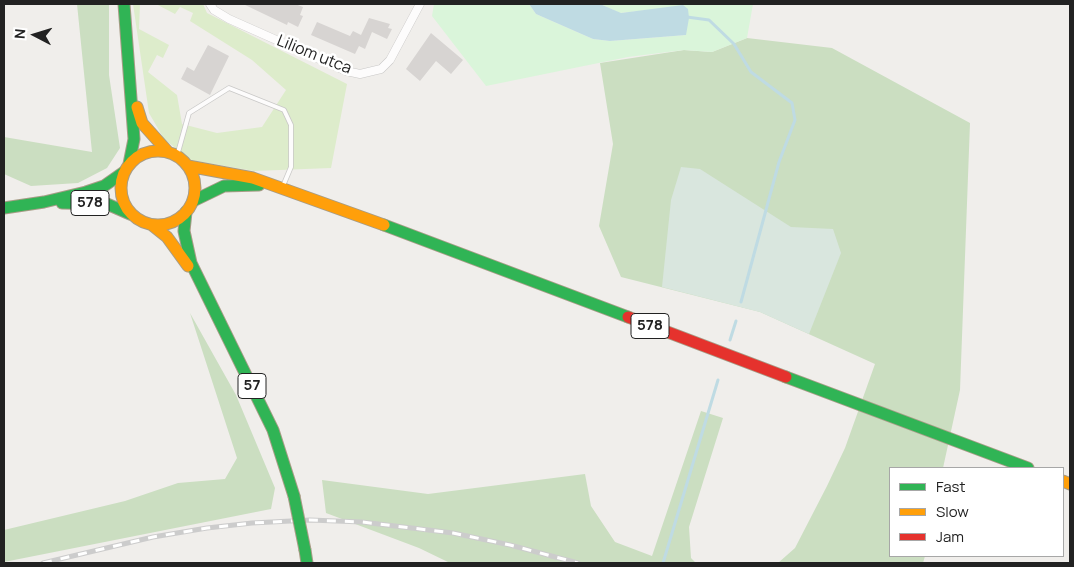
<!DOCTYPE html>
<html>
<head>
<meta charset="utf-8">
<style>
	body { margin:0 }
	#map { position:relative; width:1074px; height:567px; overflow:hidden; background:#f0eeeb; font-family:Manrope,sans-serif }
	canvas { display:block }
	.frame { position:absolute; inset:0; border:5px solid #222; pointer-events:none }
	.legend { position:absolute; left:889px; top:467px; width:175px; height:90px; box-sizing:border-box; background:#fff; border:1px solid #a7a7a7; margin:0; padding:6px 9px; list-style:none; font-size:15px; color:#222 }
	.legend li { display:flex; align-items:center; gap:10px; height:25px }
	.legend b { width:25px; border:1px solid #a7a7a7 }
	.north { position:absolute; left:10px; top:10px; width:50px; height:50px; -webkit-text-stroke:4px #fff; paint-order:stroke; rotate:275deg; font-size:14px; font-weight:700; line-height:20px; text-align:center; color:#222 }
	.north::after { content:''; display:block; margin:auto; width:18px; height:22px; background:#222; clip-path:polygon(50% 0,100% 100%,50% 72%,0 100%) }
</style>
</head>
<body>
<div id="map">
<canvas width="1074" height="567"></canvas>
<div class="frame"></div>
<ul class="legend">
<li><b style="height:6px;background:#30b455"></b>Fast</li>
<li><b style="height:6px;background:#ff9f0a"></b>Slow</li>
<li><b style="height:6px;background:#e5322d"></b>Jam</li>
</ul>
<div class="north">N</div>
</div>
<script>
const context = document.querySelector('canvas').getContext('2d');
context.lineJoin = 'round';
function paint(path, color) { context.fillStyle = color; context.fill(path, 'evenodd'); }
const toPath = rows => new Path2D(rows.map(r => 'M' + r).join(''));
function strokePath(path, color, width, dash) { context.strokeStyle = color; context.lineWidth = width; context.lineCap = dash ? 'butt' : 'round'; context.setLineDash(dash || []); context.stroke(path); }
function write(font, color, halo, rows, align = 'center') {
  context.font = font + ' Manrope,sans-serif'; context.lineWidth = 5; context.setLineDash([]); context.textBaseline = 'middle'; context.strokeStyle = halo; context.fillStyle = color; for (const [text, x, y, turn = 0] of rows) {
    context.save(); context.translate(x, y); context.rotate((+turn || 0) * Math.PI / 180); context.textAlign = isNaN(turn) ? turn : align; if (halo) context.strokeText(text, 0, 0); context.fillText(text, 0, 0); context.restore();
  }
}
const grass = toPath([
	[133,4,140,4,139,29,169,45,163,58,157,55,148,72,177,95,182,124,217,133,262,127,286,90,252,60,190,21,193,13,180,7,175,14,156,4,203,4,207,13,347,84,331,168,254,171,191,160,164,139,149,113]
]);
const forest = toPath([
	[77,4,109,4,109,75,120,148,107,168,78,183,31,186,4,174,4,137,92,152],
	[747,38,832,48,970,123,960,390,943,468,890,468,890,556,925,556,923,563,778,563,795,548,827,486,845,448,875,364,760,312,621,277,599,226,613,144,600,63,684,50,712,52],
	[190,313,236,395,275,488,271,509,4,562,4,530,125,501,178,483,225,479,237,458],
	[701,411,723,418,689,527,691,558,696,563,450,563,419,548,326,513,322,480,428,494,585,474,591,506,615,542,652,556]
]);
const wetland = toPath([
	[681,167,700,169,791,227,833,229,841,253,809,334,760,312,662,287,671,200]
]);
const park = toPath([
	[434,4,529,4,536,14,593,39,610,41,686,35,650,10,620,13,600,4,753,4,747,38,712,52,684,50,628,57,486,86,432,16]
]);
const water = toPath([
	[529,4,600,4,621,13,683,5,688,9,689,18,686,35,610,41,593,39,536,14]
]);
const stream = toPath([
	[687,17,709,20,734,44,751,72,792,103,795,120,779,162,741,302],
	[730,340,736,321],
	[663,563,718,380]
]);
const building = toPath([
	[243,4,295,4,303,7,300,15,303,16,298,27,288,22,287,25],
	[369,18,390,24,388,28,392,29,387,39,372,32,365,49,359,46,355,54,311,35,317,22,350,36,353,31,361,35],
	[431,33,463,60,451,74,436,61,420,81,406,69],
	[208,45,229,56,210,95,181,79,187,67,194,71]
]);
const lane = toPath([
	[177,156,189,113,229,88,284,110,291,125,291,167,283,186]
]);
const street = toPath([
	[210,4,214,10,229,19,346,71,360,74,381,69,390,60,420,4]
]);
const fast = toPath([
	[124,4,134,139,129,164],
	[193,201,224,186,259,185],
	[62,203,107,204,130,214],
	[4,208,44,202,86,192,104,186,124,172],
	[186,212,184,231,191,263,273,430,294,496],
	[384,225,628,317],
	[786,377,1028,468],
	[305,550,307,563]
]);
const slow = toPath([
	[137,107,142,123,168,152],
	'121 188a37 37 0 1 1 74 0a37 37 0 1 1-74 0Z',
	[188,166,253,178,384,225],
	[152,225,167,237,188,266],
	[1063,481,1070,484]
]);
const jam = toPath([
	[628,317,786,377]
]);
const rail = toPath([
	[43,563,153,537,207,528,252,523,310,520,362,522,453,533,510,545,578,563]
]);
const fastBridge = toPath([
	[294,496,305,550]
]);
const shields = [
	[90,203,38],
	[650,326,38],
	[252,386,28]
];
const shieldNames = [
	["578",90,203],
	["578",650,326],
	["57",252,386]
];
const streetNames = [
	["Liliom utca",314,55,22]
];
paint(grass, '#ddeccb');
paint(forest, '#cbdec1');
paint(wetland, '#d9e6de');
paint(park, '#daf5da');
paint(water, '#bfdbe3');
strokePath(stream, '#bfdbe3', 3);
paint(building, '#d7d4d2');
strokePath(lane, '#c9c8c7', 5.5);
strokePath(street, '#c9c8c7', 9);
strokePath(fast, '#a79c86', 13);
strokePath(slow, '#a79c86', 13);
strokePath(jam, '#a79c86', 13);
strokePath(lane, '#fdfcfc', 4);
strokePath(street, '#fdfcfc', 8);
strokePath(fast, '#30b455', 11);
strokePath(slow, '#ff9f0a', 11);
strokePath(jam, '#e5322d', 11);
strokePath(rail, '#ccc', 5);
strokePath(rail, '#fff', 3, [9]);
strokePath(fastBridge, '#a79c86', 13, []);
strokePath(fastBridge, '#30b455', 11);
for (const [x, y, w] of shields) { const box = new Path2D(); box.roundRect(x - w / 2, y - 12.5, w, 25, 4); context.fillStyle = '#fff'; context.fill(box); strokePath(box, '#222', 1); }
write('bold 15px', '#222', null, shieldNames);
write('16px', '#222', '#fff', streetNames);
</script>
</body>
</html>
